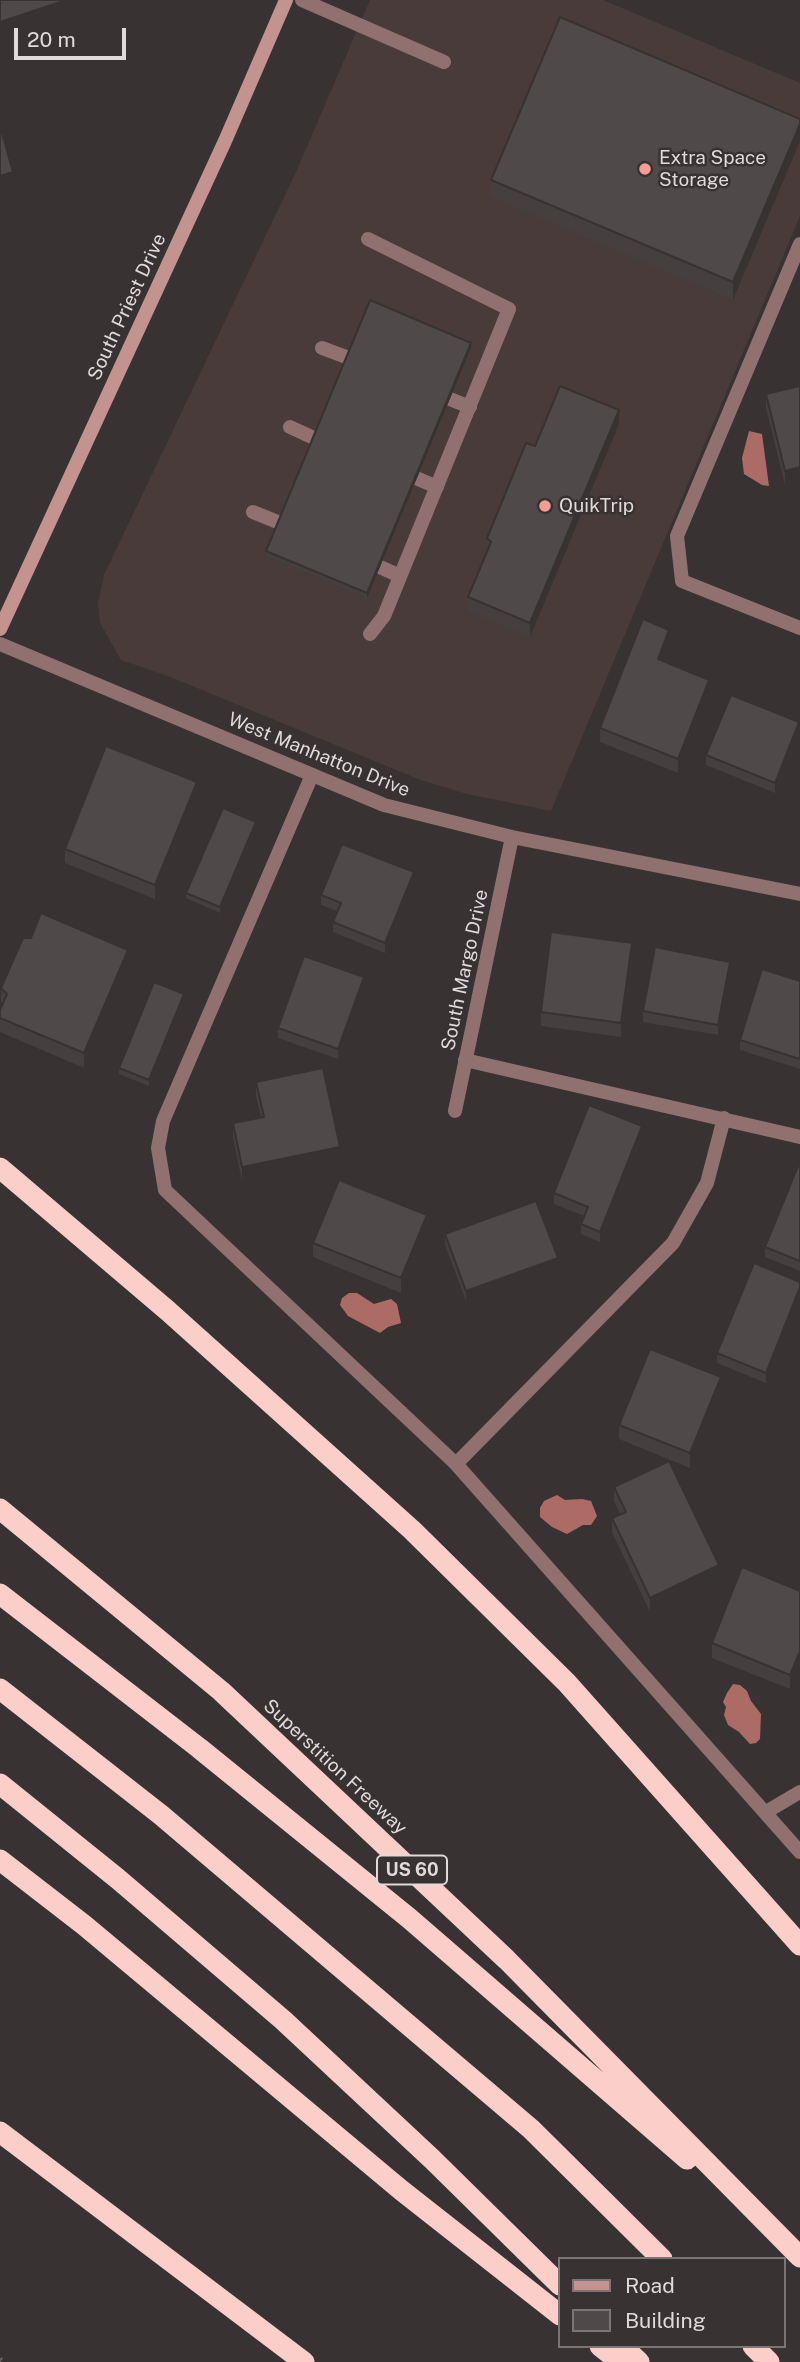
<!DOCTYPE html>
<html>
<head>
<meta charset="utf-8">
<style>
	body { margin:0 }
	#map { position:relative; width:800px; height:2362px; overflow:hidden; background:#393232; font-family:"Public Sans",sans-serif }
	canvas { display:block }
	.legend { position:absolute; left:558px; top:2257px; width:228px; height:91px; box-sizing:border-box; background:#393232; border:2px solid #7b7676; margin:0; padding:9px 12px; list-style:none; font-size:21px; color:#dfdbdb }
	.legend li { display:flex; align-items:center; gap:14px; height:35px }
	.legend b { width:35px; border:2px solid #7b7676 }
	.scale { position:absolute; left:14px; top:28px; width:112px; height:32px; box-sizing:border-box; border:4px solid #dfdbdb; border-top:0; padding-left:9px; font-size:21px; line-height:24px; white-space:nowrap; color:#dfdbdb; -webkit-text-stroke:5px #393232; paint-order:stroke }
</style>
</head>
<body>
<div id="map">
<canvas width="800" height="2362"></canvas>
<ul class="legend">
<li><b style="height:9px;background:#c3938f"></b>Road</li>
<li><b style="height:19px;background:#504949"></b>Building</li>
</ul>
<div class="scale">20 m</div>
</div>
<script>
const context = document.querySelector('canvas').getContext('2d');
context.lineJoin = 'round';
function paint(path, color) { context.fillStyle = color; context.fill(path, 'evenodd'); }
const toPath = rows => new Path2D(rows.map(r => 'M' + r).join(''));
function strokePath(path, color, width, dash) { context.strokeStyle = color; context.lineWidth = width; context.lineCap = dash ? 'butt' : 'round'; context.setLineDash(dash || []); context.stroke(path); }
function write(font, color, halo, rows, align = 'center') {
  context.font = font + ' "Public Sans",sans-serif'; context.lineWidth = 5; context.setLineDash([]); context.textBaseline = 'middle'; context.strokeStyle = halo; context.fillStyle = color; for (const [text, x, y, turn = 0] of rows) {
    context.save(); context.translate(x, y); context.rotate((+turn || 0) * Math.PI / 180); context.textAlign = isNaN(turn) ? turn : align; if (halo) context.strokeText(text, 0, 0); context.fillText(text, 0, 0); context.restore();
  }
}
const built = toPath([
	[370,0,603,0,800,83,800,216,551,811,467,794,418,779,168,676,121,660,100,623,98,603,104,575,296,172]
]);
const water = toPath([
	[749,431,762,434,769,486,762,485,744,474,742,458],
	[349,1293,357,1293,374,1304,391,1299,397,1304,401,1323,388,1327,380,1333,348,1316,340,1305,342,1298],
	[557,1495,565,1500,582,1499,591,1501,597,1516,591,1525,583,1525,567,1534,552,1527,540,1517,540,1508,544,1501],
	[733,1684,740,1685,747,1691,751,1701,761,1714,760,1739,756,1743,750,1744,739,1732,728,1725,724,1715,726,1707,723,1702,727,1693]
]);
const path = toPath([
	[0,2359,4,2362]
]);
const lane = toPath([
	[302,0,444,62],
	[368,239,509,309,384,616,370,634],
	[800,244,677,536,682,581,800,628],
	[322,348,349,358],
	[450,399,470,407],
	[290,427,316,439],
	[416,478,437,487],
	[253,512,280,523],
	[380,567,400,576],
	[312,775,163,1121,158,1148,165,1190,456,1464,800,1852],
	[465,1060,800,1137],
	[456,1464,673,1243,707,1183,724,1118],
	[766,1812,800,1792]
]);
const street = toPath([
	[0,644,384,805,512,837,800,894],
	[455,1111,512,837]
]);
const secondary = toPath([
	[0,629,225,141,286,0]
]);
const highway = toPath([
	[0,1168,168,1311,412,1530,567,1683,800,1945],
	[0,1509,221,1691,507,1960,800,2257],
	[0,1594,199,1748,410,1919,687,2159],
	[0,1689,161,1815,531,2129,662,2259],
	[0,1784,118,1879,283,2020,432,2159,560,2285],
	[0,1860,84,1925,401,2190,560,2315],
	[0,2132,304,2362],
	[600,2346,620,2362],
	[622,2346,639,2362],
	[753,2346,769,2362]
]);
const wall = toPath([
	[800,119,733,300,491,197,491,180],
	[471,348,367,598,266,556,266,551],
	[800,386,785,485,766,408,766,394],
	[619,424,530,637,468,611,468,597,487,552,487,538,535,446],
	[669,644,662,661,709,694,678,773,600,742,600,728],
	[799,733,775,793,706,765,706,755],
	[197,796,155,899,65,863,65,849],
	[256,827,220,913,186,898,186,893],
	[414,883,385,953,333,932,333,922,337,911,321,905,321,895],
	[632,957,621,1037,541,1026,541,1012],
	[128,964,84,1068,0,1032,0,1010,3,1004,1,1002,1,988],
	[730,972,718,1035,643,1022,643,1011],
	[800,981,800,1069,740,1050,740,1040],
	[364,987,338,1059,278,1038,278,1028],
	[184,999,149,1086,119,1074,119,1068],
	[256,1082,340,1161,242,1181,233,1138,233,1123,261,1118,256,1096],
	[642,1136,600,1242,581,1234,581,1224,584,1216,554,1204,554,1193],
	[800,1161,800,1271,765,1257,765,1247],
	[427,1229,401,1293,313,1257,313,1243],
	[445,1234,558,1268,466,1301,445,1245],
	[800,1282,766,1383,717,1363,717,1353],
	[721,1392,690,1468,619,1439,619,1425],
	[614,1487,719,1580,650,1612,612,1532,612,1518,620,1514,614,1501],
	[800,1591,790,1689,712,1658,712,1643]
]);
const shadedWall = toPath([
	[66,0,97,0,0,32,0,22],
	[800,124,800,141,733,300,733,282],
	[13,172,13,177,0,181,0,176],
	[471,343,471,348,367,598,367,593],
	[619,410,619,424,530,637,530,623],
	[800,467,800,481,785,485,785,471],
	[669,630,669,644,658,673,658,659],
	[709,680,709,694,678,773,678,759],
	[799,722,799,733,775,793,775,783],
	[197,782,197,796,155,899,155,885],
	[256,822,256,827,220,913,220,907],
	[414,872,414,883,385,953,385,943],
	[632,943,632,957,621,1037,621,1023],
	[128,950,128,964,84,1068,84,1053],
	[730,962,730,972,718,1035,718,1025],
	[364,977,364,987,338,1059,338,1049],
	[184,994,184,999,149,1086,149,1080],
	[642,1126,642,1136,600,1242,600,1232],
	[340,1147,340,1161,242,1181,242,1167],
	[427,1215,427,1229,401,1293,401,1278],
	[558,1258,558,1268,466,1301,466,1291],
	[800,1287,800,1297,766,1383,766,1373],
	[721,1377,721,1392,690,1468,690,1453],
	[719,1565,719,1580,650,1612,650,1598],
	[800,1651,800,1666,790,1689,790,1675]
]);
const building = toPath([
	[0,0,66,0,0,22,0,0],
	[560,17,800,119,800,124,733,282,491,180,560,17],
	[0,126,13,172,0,176,0,126],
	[370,300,471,343,367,593,266,551,370,300],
	[560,386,619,410,530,623,468,597,491,542,487,538,526,443,535,446,560,386],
	[800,386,800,467,785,471,766,394,800,386],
	[643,619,669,630,658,659,709,680,678,759,600,728,643,619],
	[731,695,799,722,775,783,706,755,731,695],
	[106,746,197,782,155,885,65,849,106,746],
	[223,808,256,822,220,907,186,893,223,808],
	[342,844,414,872,385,943,333,922,341,903,321,895,342,844],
	[41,913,128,950,84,1053,0,1018,0,1010,7,994,1,988,23,938,31,938,41,913],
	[551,932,632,943,621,1023,541,1012,551,932],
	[655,947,730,962,718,1025,643,1011,655,947],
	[304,956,364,977,338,1049,278,1028,304,956],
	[762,969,800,981,800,1059,740,1040,762,969],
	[154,982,184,994,149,1080,119,1068,154,982],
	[323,1068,340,1147,242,1167,233,1123,264,1117,256,1082,323,1068],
	[589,1105,642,1126,600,1232,581,1224,588,1207,554,1193,589,1105],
	[800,1161,800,1261,765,1247,800,1161],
	[339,1180,427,1215,401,1278,313,1243,339,1180],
	[536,1201,558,1258,466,1291,445,1234,536,1201],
	[754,1263,800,1282,800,1287,766,1373,717,1353,754,1263],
	[650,1349,721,1377,690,1453,619,1425,650,1349],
	[669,1461,719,1565,650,1598,612,1518,626,1512,614,1487,669,1461],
	[742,1567,800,1591,800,1651,790,1675,712,1643,742,1567]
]);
const markers = [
	[645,169,7,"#f59c95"],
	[545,506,7,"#f59c95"]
];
const shields = [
	[412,1870,70]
];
const shieldNames = [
	["US 60",412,1870]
];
const poiNames = [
	["Extra Space",659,158],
	["Storage",659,180],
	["QuikTrip",559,506]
];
const streetNames = [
	["South Priest Drive",127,307,-65],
	["West Manhatton Drive",319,755,22],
	["South Margo Drive",465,970,-78],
	["Superstition Freeway",335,1767,43]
];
paint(built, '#493b3a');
paint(water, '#ad6b66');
strokePath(path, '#6b6565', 4.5, [2, 5]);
strokePath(lane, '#90716f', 14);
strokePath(street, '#90716f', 14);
strokePath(secondary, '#c3938f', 14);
strokePath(highway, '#fbcec9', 21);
paint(wall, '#453f3f');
paint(shadedWall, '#383333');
paint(building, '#504949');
strokePath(building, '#383333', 2);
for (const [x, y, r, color] of markers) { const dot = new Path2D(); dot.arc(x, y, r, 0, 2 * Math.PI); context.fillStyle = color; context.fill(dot); strokePath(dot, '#393232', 2.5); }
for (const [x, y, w] of shields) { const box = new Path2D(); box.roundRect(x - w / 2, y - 14.5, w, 29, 5); context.fillStyle = '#393232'; context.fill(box); strokePath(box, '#dfdbdb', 2); }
write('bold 18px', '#dfdbdb', null, shieldNames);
write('19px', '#dfdbdb', '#393232', poiNames, 'left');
write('19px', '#dfdbdb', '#393232', streetNames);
</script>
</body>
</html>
